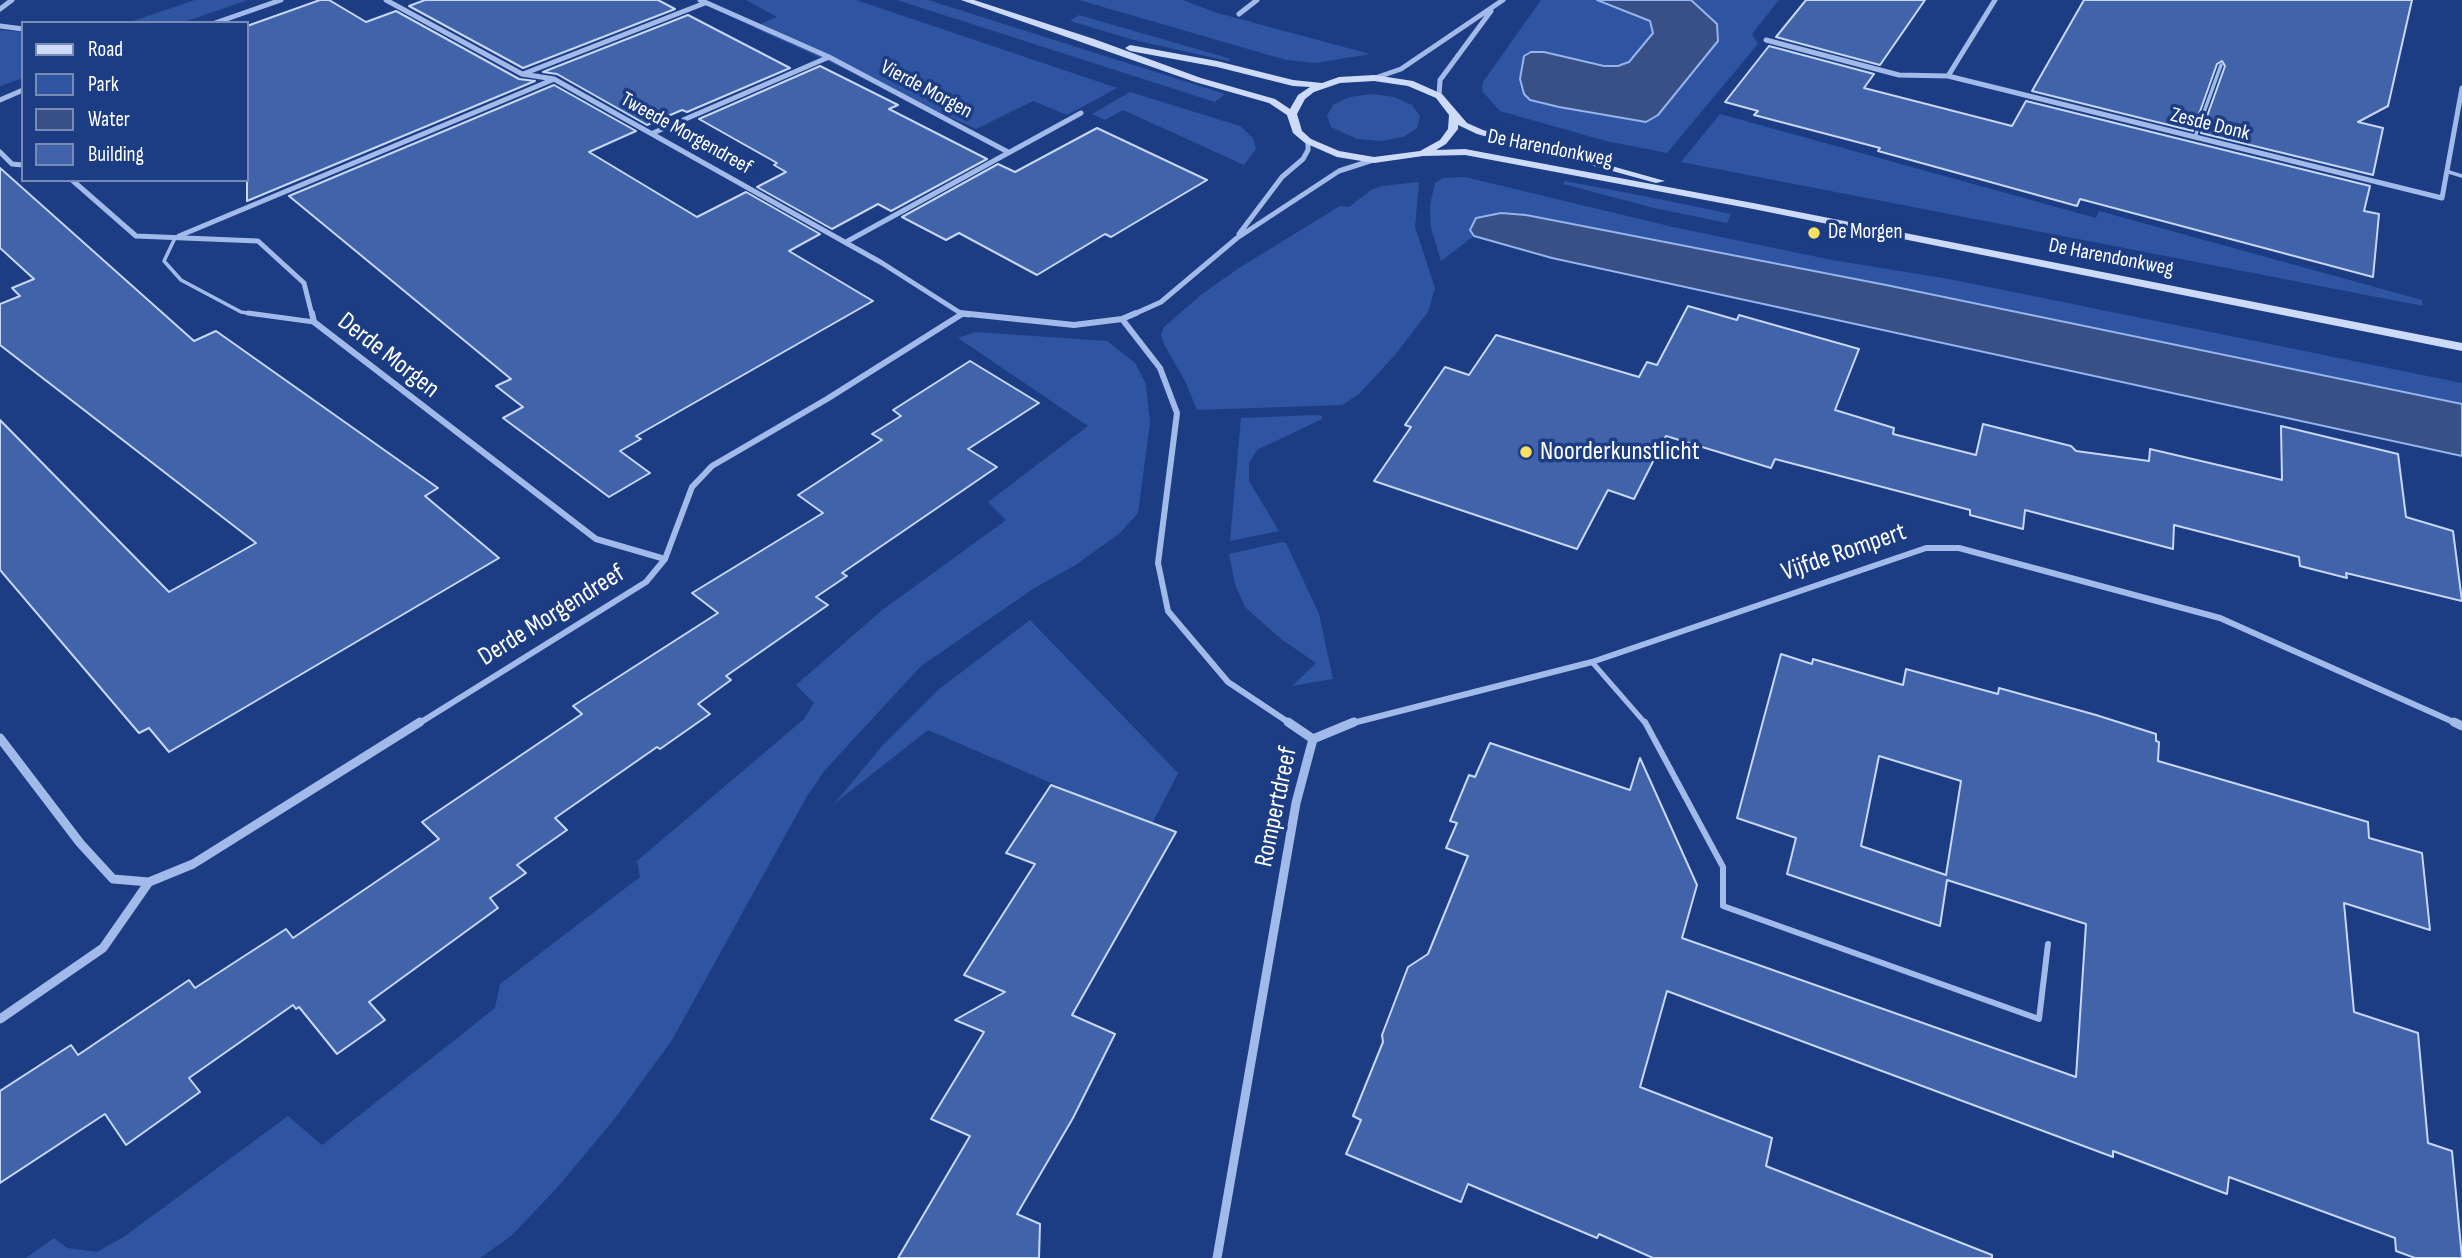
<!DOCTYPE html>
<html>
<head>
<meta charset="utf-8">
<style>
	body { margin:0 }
	#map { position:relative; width:2462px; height:1258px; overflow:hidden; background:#1c3d83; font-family:"Sofia Sans Condensed",sans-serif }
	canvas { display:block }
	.legend { position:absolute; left:21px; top:21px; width:228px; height:161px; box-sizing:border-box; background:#1c3d83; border:2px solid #778bb5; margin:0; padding:9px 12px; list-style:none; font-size:21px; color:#fff }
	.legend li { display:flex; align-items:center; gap:14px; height:35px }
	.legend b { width:35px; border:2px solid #778bb5 }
</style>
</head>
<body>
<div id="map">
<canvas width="2462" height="1258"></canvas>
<ul class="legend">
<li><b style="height:9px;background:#cedbf8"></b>Road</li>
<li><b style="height:19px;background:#2f55a2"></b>Park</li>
<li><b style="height:19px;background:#385085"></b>Water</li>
<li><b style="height:19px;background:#4063aa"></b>Building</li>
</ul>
</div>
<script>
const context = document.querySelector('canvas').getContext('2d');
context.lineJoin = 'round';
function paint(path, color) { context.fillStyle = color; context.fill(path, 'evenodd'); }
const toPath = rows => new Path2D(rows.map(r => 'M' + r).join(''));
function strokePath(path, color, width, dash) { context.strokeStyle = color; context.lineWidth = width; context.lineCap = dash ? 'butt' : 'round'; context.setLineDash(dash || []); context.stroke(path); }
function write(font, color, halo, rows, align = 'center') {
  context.font = font + ' "Sofia Sans Condensed",sans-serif'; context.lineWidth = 7; context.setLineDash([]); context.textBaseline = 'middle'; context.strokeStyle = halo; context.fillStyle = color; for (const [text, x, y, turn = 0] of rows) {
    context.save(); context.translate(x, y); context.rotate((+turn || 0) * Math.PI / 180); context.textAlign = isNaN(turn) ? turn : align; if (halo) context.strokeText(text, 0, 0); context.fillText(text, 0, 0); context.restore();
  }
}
const green = toPath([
	[195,0,248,0,181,23,127,23],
	[746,0,856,0,1117,88,1067,115,1033,101,976,129,753,27,777,17],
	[897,0,928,0,1225,94,1215,102],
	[1079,0,1183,0,1214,12,1370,54,1316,63,1286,60],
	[1541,0,1597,0,1650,21,1653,32,1629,62,1618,66,1604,66,1544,52,1531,52,1524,56,1530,100,1646,121,1717,24,1691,0,1779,0,1752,34,1758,44,1667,153,1606,141,1500,111,1482,91,1483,82],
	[1079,15,1231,59,1228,61,1134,40,1070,21],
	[0,30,23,32,23,78,0,86],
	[1130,92,1240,126,1253,138,1256,149,1244,165,1123,110,1105,120,1092,114],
	[1372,94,1394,97,1412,105,1420,116,1417,128,1403,137,1381,141,1357,139,1331,127,1327,115,1334,104,1350,97],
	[1720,114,2096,218,2099,211,2422,300,2423,306,1681,162],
	[1465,177,1673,227,1832,260,1949,279,2462,383,2462,404,1886,285,1526,215,1470,230,1474,236,1441,261,1431,228,1430,205,1435,183,1443,178],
	[1565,181,1659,199,1731,214,1727,223,1654,208,1563,184],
	[1419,182,1415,227,1435,288,1428,312,1395,355,1359,394,1342,405,1197,410,1186,383,1164,344,1161,335,1164,327,1202,294,1239,268,1340,206,1349,207,1371,190,1382,186],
	[975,332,1107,341,1135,363,1146,384,1150,423,1138,513,1120,533,1077,564,1033,589,921,666,825,770,807,796,672,1040,616,1117,556,1189,511,1236,480,1258,26,1258,54,1238,67,1248,97,1252,125,1236,288,1116,322,1145,495,1008,500,984,640,877,637,861,804,719,814,703,796,685,881,611,1006,520,988,502,1088,426,958,338],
	[1316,415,1322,416,1322,419,1257,450,1249,463,1249,481,1279,531,1230,541,1241,418],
	[1282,542,1286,543,1319,614,1333,679,1292,686,1316,663,1281,639,1245,607,1235,584,1229,554],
	[1030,620,1178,773,1151,826,928,730,834,804,883,745,938,690]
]);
const water = toPath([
	[1597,0,1691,0,1717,24,1718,41,1658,115,1646,122,1559,107,1530,100,1524,94,1520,79,1524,56,1531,52,1544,52,1604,66,1618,66,1629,62,1653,33,1650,21,1597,0],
	[1501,213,1526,215,1886,285,2462,404,2462,456,1552,258,1474,236,1470,230,1476,218,1501,213]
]);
const building = toPath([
	[320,0,329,0,366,22,396,11,519,79,535,81,247,201,247,26,320,0],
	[425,0,658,0,675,9,523,68,409,6,425,0],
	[1806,0,1925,0,1880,65,1776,37,1806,0],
	[2084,0,2412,0,2388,106,2358,122,2383,128,2373,175,2201,133,2225,66,2222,61,2217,64,2193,131,2032,91,2084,0],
	[688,15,790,68,687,112,682,110,647,125,557,74,543,72,688,15],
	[1769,46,1874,74,1864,88,2012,126,2026,101,2370,186,2364,211,2379,214,2373,277,2080,199,2077,206,1878,151,1880,148,1754,115,1758,111,1725,102,1769,46],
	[820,66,898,105,889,109,987,159,891,211,878,204,832,229,757,187,786,172,774,165,777,163,699,119,820,66],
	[554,85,636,131,589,152,697,217,746,192,820,234,789,251,873,301,636,436,641,439,620,451,650,473,609,497,503,418,523,407,496,386,511,379,289,196,554,85],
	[1097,128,1207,180,1111,237,1105,234,1037,275,959,233,946,240,902,217,998,164,1015,172,1097,128],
	[0,168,194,341,216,331,438,488,425,496,499,558,169,752,149,728,139,733,0,570,0,420,169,592,256,543,0,345,0,304,20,296,12,288,34,279,0,248,0,168],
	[1688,306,1737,320,1739,315,1859,349,1835,410,1894,428,1893,434,1976,455,1983,424,2071,446,2076,451,2149,461,2150,449,2282,480,2281,426,2398,454,2406,517,2453,531,2462,601,2346,573,2347,578,2300,566,2299,557,2174,525,2173,549,2025,510,2023,529,1970,515,1970,510,1894,490,1775,459,1771,468,1666,436,1634,499,1608,490,1577,549,1374,481,1411,427,1405,425,1445,367,1469,375,1496,335,1639,377,1647,362,1657,365,1688,306],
	[970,361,1039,403,968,449,997,467,842,573,847,576,816,597,828,605,726,676,731,680,698,704,710,714,660,749,657,747,555,818,567,830,517,865,526,873,490,898,498,908,369,1002,385,1020,337,1054,299,1007,296,1009,293,1005,189,1078,200,1092,126,1145,105,1114,0,1183,0,1091,71,1045,78,1055,189,980,195,988,286,929,293,938,439,839,422,822,582,714,573,706,718,613,692,593,823,513,798,495,882,440,872,434,901,416,893,410,970,361],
	[1781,654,1812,664,1813,659,1903,685,1906,669,1998,694,1999,688,2096,715,2156,734,2156,741,2159,742,2158,761,2368,822,2369,838,2422,853,2430,930,2344,903,2354,1012,2418,1033,2428,1143,2452,1151,2462,1258,2415,1258,2396,1251,2395,1238,2229,1177,2227,1194,2113,1151,2113,1157,1667,991,1640,1087,1772,1138,1766,1166,1992,1255,1992,1258,1653,1258,1599,1234,1597,1238,1468,1184,1461,1202,1346,1154,1361,1120,1353,1116,1383,1042,1382,1035,1408,967,1428,954,1468,856,1446,848,1457,823,1450,821,1469,775,1475,777,1490,743,1630,790,1640,758,1697,885,1682,938,2076,1077,2086,924,1947,880,1940,926,1787,874,1796,838,1737,818,1781,654],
	[1879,756,1961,781,1946,875,1861,846,1879,756],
	[1051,785,1176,832,1072,1015,1115,1034,1073,1118,1017,1214,1040,1224,1039,1258,898,1258,970,1136,931,1119,984,1032,955,1020,1005,992,964,975,1035,864,1006,853,1051,785]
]);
const laneFar2 = toPath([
	[2195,137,2221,65],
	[2449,172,2462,176],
	[175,238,164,261,181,280,241,312,260,315]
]);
const laneFar1 = toPath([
	[248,313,314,322],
	[1592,662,1646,724]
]);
const lane = toPath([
	[1645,722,1723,867,1723,906,2039,1019,2048,944]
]);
const streetFar2 = toPath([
	[386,0,522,74,554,79,882,263,962,314,969,315],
	[700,0,829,57,1008,152],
	[1995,0,1948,76,2442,198,2462,88],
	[0,9,12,0],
	[1239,14,1257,0],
	[215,23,281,0],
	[0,26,23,29],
	[1766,40,1899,75,1948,76],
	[523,74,705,3],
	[1375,78,1401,69,1503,0],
	[1439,96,1440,80,1491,11],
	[0,100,23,90],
	[653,133,829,57],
	[0,152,12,164,23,165],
	[72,180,136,236,258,241,304,283,312,315],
	[1239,234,1282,177,1303,159,1308,150,1308,141],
	[179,236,552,80],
	[846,242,1081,113],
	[1132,315,1161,302,1237,238,1339,171,1373,160]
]);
const streetFar1 = toPath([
	[312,313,314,322,596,539,665,559],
	[960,313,1074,325,1122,319,1136,313],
	[1122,319,1160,368,1177,413,1158,563,1168,611,1228,682,1291,724],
	[418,724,646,582,665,559,692,487,712,466,827,399,962,314],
	[1349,724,1592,662,1926,548,1959,548,2220,618,2458,724]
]);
const street = toPath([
	[2454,722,2462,726],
	[0,738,80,843,113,879,149,882,193,864,420,722],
	[1313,739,1354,722],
	[0,1019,103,948,149,882],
	[1217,1258,1296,803,1313,739,1288,722]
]);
const secondary = toPath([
	[961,0,974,0,1094,39,1201,78,1275,99,1290,109,1298,95,1310,87,1293,86,1217,67,1130,51,1125,48,1130,45,1217,61,1293,80,1322,83,1339,77,1374,75,1413,81,1442,94,1467,123,1483,130,1665,181,1656,183,1477,134,1458,125,1458,129,1446,144,1436,150,1465,149,1753,203,2462,343,2462,351,1753,209,1465,155,1423,156,1374,163,1337,157,1305,143,1293,133,1287,115,1269,103,1195,82,961,0],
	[1374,81,1408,86,1436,98,1449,115,1448,129,1440,140,1420,151,1374,157,1339,151,1311,139,1302,131,1297,114,1305,99,1314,92,1340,83,1374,81]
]);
const markers = [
	[1814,233,7,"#fbe160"],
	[1526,452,7,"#fbe160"]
];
const farStreetnames = [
	["Vierde Morgen",926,90,28],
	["Zesde Donk",2210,125,14],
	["Tweede Morgendreef",686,134,29],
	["De Harendonkweg",1550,149,11],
	["De Harendonkweg",2111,258,11]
];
const farPoinames = [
	["De Morgen",1828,233]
];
const streetNames = [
	["Derde Morgen",388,356,38],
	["Vijfde Rompert",1844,553,-19],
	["Derde Morgendreef",552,616,-32],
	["Rompertdreef",1277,807,-78]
];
const poiNames = [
	["Noorderkunstlicht",1540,452]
];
paint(green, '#2f55a2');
paint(water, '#385085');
strokePath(water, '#95b3ec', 2);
paint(building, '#4063aa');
strokePath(building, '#c7d7f8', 2);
strokePath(laneFar2, '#a2baea', 3.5);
strokePath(laneFar1, '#a2baea', 5);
strokePath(lane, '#a2baea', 6);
strokePath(streetFar2, '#a2baea', 5);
strokePath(streetFar1, '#a2baea', 6);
strokePath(street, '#a2baea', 9);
paint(secondary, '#cedbf8');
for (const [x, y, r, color] of markers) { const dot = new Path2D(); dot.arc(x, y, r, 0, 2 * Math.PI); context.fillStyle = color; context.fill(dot); strokePath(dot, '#1c3d83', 2.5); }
write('21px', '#fff', '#1c3d83', farStreetnames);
write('21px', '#fff', '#1c3d83', farPoinames, 'left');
write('26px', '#fff', '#1c3d83', streetNames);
write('26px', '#fff', '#1c3d83', poiNames, 'left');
</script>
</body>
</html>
